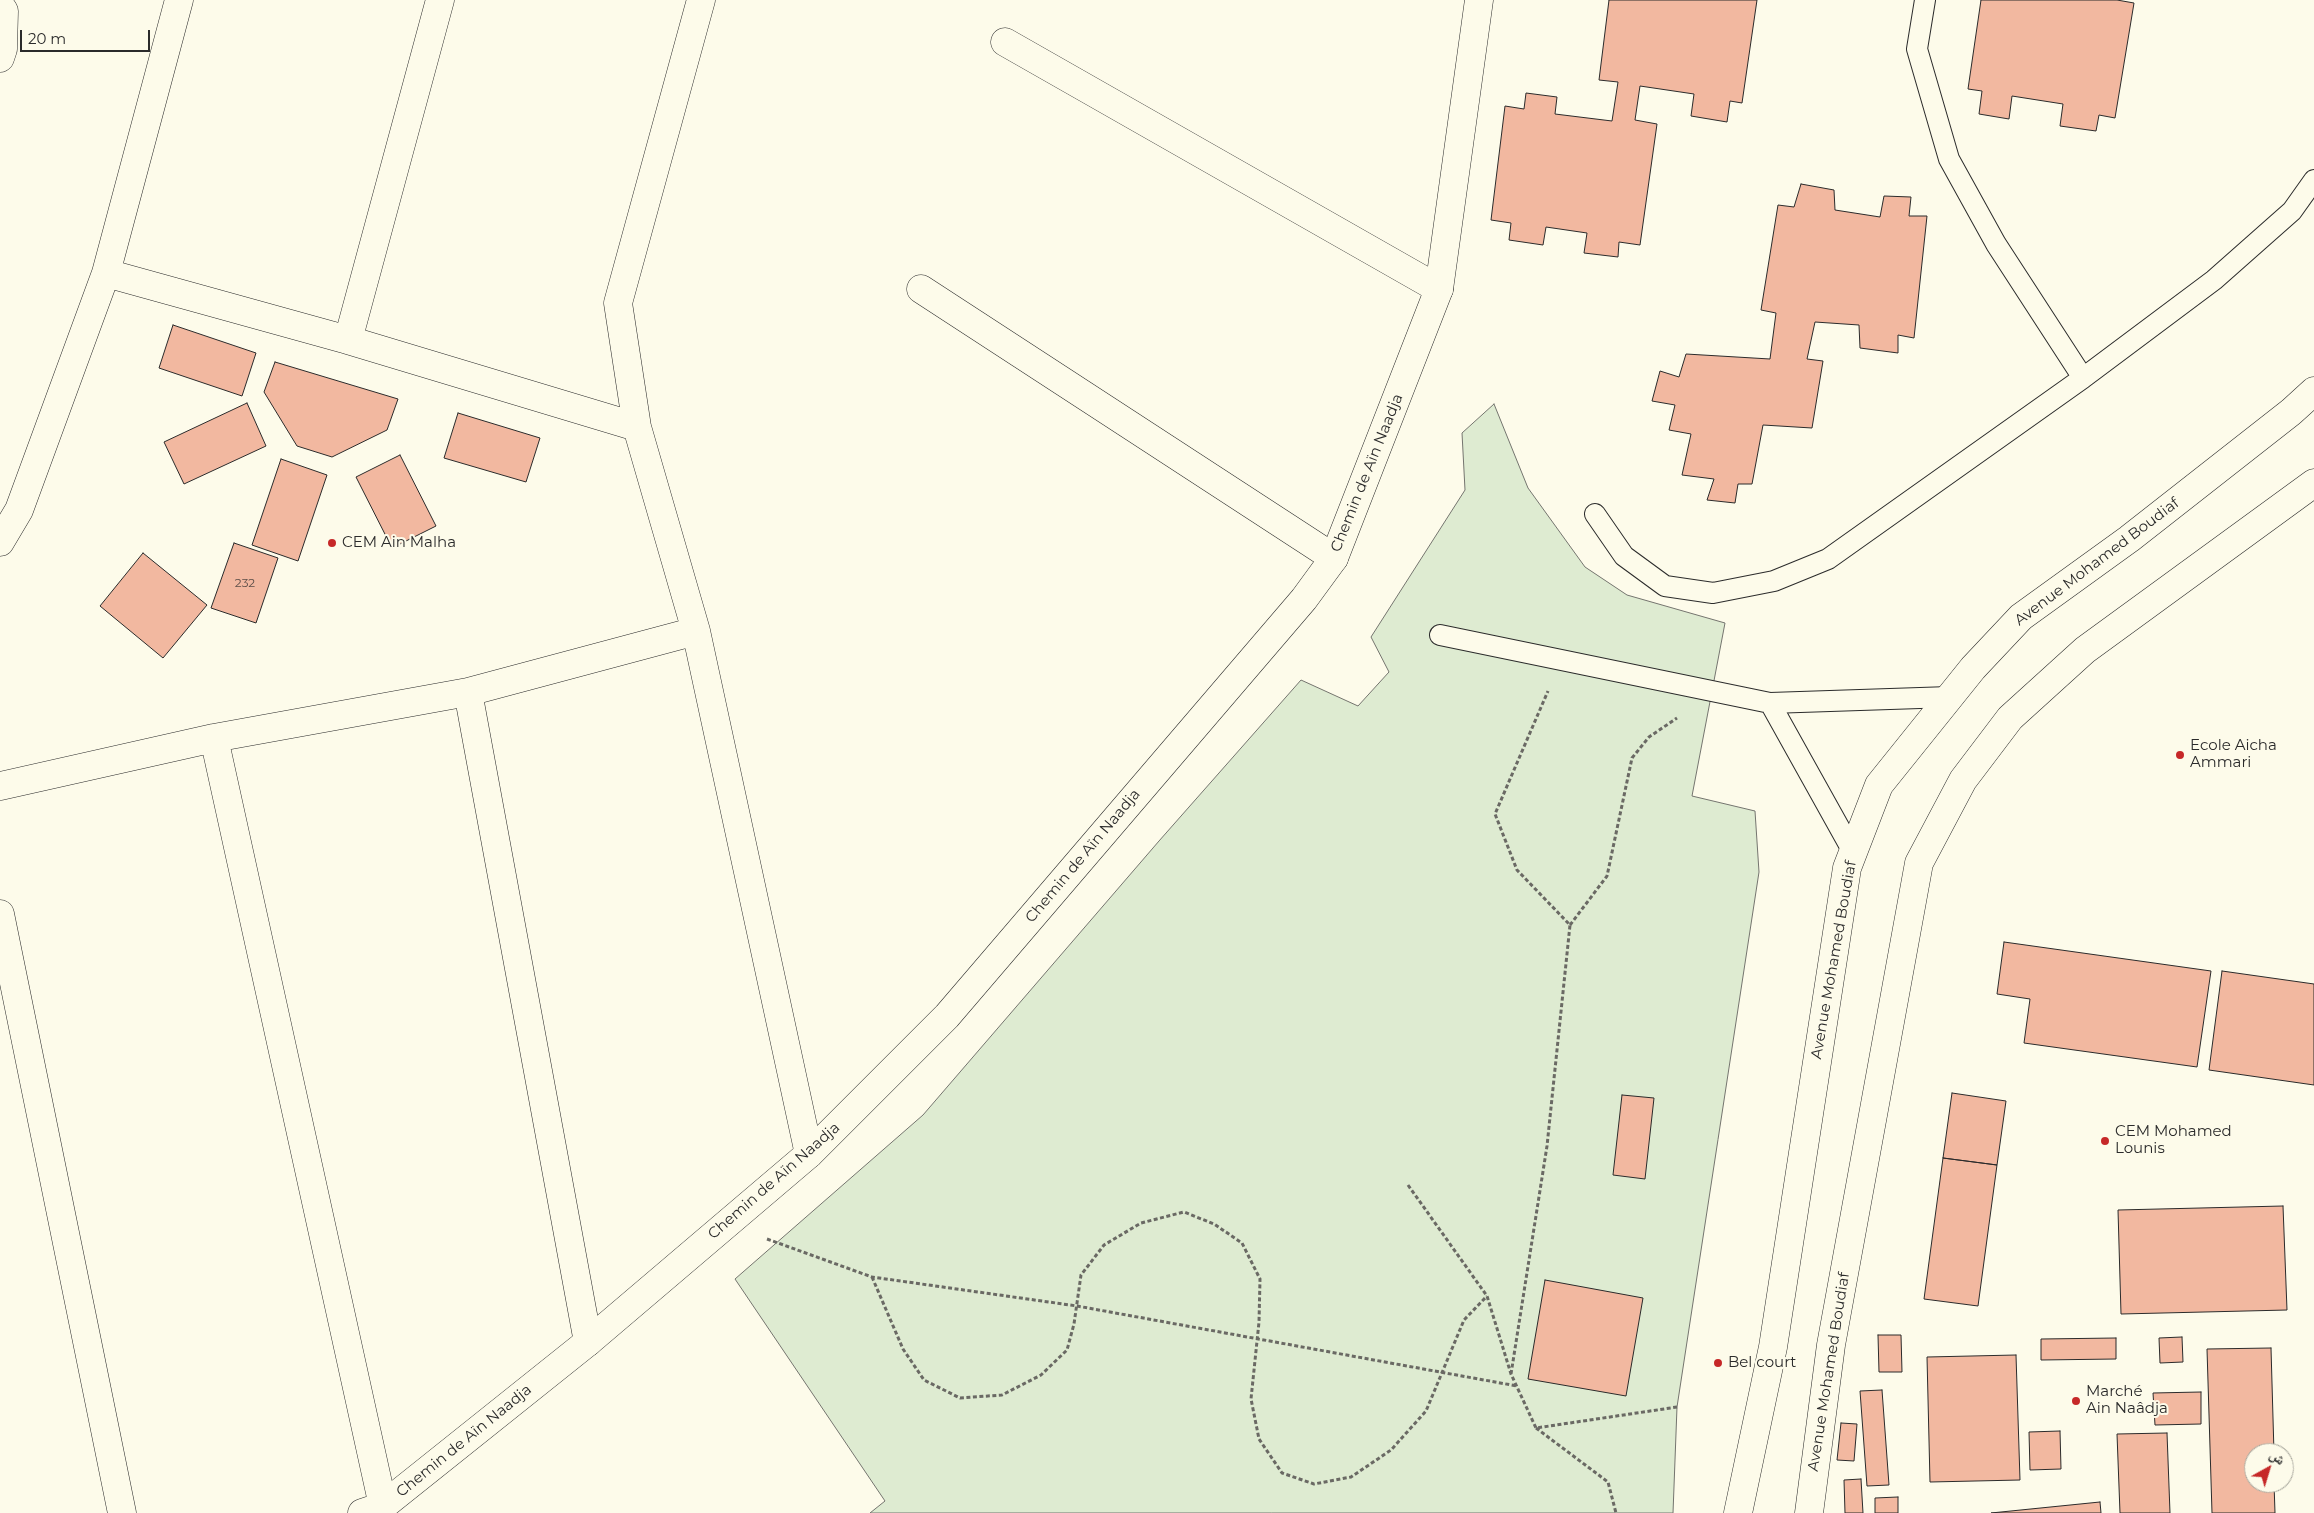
<!DOCTYPE html>
<html>
<head>
<meta charset="utf-8">
<style>
	body { margin:0 }
	#map { position:relative; width:2314px; height:1513px; overflow:hidden; background:#fdfbea; font-family:Montserrat,"Noto Naskh Arabic",sans-serif }
	canvas { display:block }
	.north { position:absolute; left:2244px; top:1443px; width:50px; height:50px; box-sizing:border-box; background:#fdfbea; border:1px solid #a9a89e; border-radius:50%; rotate:39deg; font-size:14px; font-weight:700; line-height:20px; text-align:center; color:#2b2b2b }
	.north::after { content:''; display:block; margin:auto; width:18px; height:22px; background:#c62828; clip-path:polygon(50% 0,100% 100%,50% 72%,0 100%) }
	.scale { position:absolute; left:20px; top:30px; width:130px; height:22px; box-sizing:border-box; border:2px solid #2b2b2b; border-top:0; padding-left:6px; font-size:15px; line-height:18px; white-space:nowrap; color:#2b2b2b; -webkit-text-stroke:4px #fdfbea; paint-order:stroke }
</style>
</head>
<body>
<div id="map">
<canvas width="2314" height="1513"></canvas>
<div class="north">ش</div>
<div class="scale">20 m</div>
</div>
<script>
const context = document.querySelector('canvas').getContext('2d');
context.lineJoin = 'round';
function paint(path, color) { context.fillStyle = color; context.fill(path, 'evenodd'); }
const toPath = rows => new Path2D(rows.map(r => 'M' + r).join(''));
function strokePath(path, color, width, dash) { context.strokeStyle = color; context.lineWidth = width; context.lineCap = dash ? 'butt' : 'round'; context.setLineDash(dash || []); context.stroke(path); }
function write(font, color, halo, rows, align = 'center') {
  context.font = font + ' Montserrat,sans-serif'; context.lineWidth = 4; context.setLineDash([]); context.textBaseline = 'middle'; context.strokeStyle = halo; context.fillStyle = color; for (const [text, x, y, turn = 0] of rows) {
    context.save(); context.translate(x, y); context.rotate((+turn || 0) * Math.PI / 180); context.textAlign = isNaN(turn) ? turn : align; if (halo) context.strokeText(text, 0, 0); context.fillText(text, 0, 0); context.restore();
  }
}
const green = toPath([
	[1494,404,1528,488,1585,567,1627,595,1725,623,1692,796,1755,811,1759,872,1677,1407,1673,1513,870,1513,885,1501,735,1279,923,1115,1159,841,1301,680,1358,706,1389,672,1371,637,1465,490,1462,433,1494,404]
]);
const building = toPath([
	[1609,0,1757,0,1742,103,1730,101,1727,122,1691,116,1694,94,1640,86,1635,120,1657,124,1640,245,1619,242,1618,257,1584,253,1587,233,1546,227,1543,245,1509,240,1511,223,1491,220,1505,106,1524,109,1526,93,1557,97,1555,114,1612,121,1618,82,1599,80,1609,0],
	[1981,0,2117,0,2134,3,2115,118,2099,115,2096,131,2060,126,2063,104,2012,96,2009,119,1979,114,1982,91,1968,89,1981,0],
	[1801,184,1834,190,1835,210,1880,217,1884,196,1911,197,1909,216,1927,216,1914,338,1898,335,1898,353,1860,348,1859,325,1815,322,1807,359,1823,361,1812,428,1763,425,1752,484,1738,484,1735,503,1707,500,1714,479,1682,475,1691,434,1669,430,1675,405,1652,401,1660,371,1679,377,1686,354,1770,359,1776,313,1761,310,1778,205,1794,207,1801,184],
	[173,325,256,353,242,396,159,368,173,325],
	[275,362,398,399,387,430,332,457,297,446,264,392,275,362],
	[247,403,266,446,184,484,164,442,247,403],
	[458,413,540,438,526,482,444,458,458,413],
	[400,455,436,526,392,548,356,477,400,455],
	[281,459,327,475,298,561,252,545,281,459],
	[234,543,278,558,256,623,211,608,234,543],
	[143,553,207,605,163,658,100,606,143,553],
	[2004,942,2211,971,2197,1067,2024,1043,2030,999,1997,994,2004,942],
	[2222,971,2314,984,2314,1085,2209,1070,2222,971],
	[1952,1093,2006,1101,1997,1165,1943,1158,1952,1093],
	[1622,1095,1654,1098,1645,1179,1613,1175,1622,1095],
	[1943,1158,1997,1165,1978,1306,1924,1299,1943,1158],
	[2283,1206,2287,1310,2121,1314,2118,1210,2283,1206],
	[1545,1280,1643,1298,1626,1396,1528,1379,1545,1280],
	[1878,1335,1901,1335,1902,1372,1879,1372,1878,1335],
	[2182,1337,2183,1362,2160,1363,2159,1338,2182,1337],
	[2116,1338,2116,1359,2041,1360,2041,1339,2116,1338],
	[2271,1348,2274,1453,2254,1453,2254,1483,2274,1483,2275,1513,2212,1513,2207,1349,2271,1348],
	[2016,1355,2020,1480,1930,1482,1927,1357,2016,1355],
	[1882,1390,1889,1485,1867,1486,1860,1391,1882,1390],
	[2201,1392,2201,1424,2155,1425,2153,1393,2201,1392],
	[1841,1423,1857,1424,1854,1461,1837,1460,1841,1423],
	[2060,1431,2061,1469,2030,1470,2029,1432,2060,1431],
	[2167,1433,2170,1513,2120,1513,2117,1434,2167,1433],
	[1861,1479,1863,1513,1845,1513,1844,1480,1861,1479],
	[1898,1497,1898,1513,1875,1513,1875,1498,1898,1497],
	[2100,1502,2101,1513,1991,1513,2100,1502]
]);
const path = toPath([
	[1570,925,1607,876,1632,758,1649,737,1677,718],
	[1408,1185,1487,1296,1511,1374,1536,1428,1677,1407],
	[767,1239,872,1277,1077,1306,1517,1386],
	[872,1277,903,1349,924,1380,960,1398,1002,1395,1041,1375,1067,1350,1074,1324,1081,1275,1104,1245,1141,1223,1184,1212,1214,1224,1242,1243,1260,1279,1259,1322,1251,1399,1259,1439,1282,1473,1314,1484,1351,1477,1391,1450,1426,1411,1464,1320,1487,1296],
	[1511,1374,1547,1146,1570,925,1517,870,1495,814,1548,691],
	[1536,1428,1608,1482,1616,1513]
]);
const lane = toPath([
	[1925,0,1917,49,1949,159,1996,244,2083,378],
	[1595,514,1624,556,1665,586,1713,593,1774,581,1828,559,2083,378,2214,280,2292,211,2314,180],
	[1440,635,1770,703,1950,697],
	[1770,703,1853,852]
]);
const street = toPath([
	[701,0,618,303,637,427,696,631,809,1154],
	[0,5,4,11,3,49,0,58],
	[1005,42,1439,289],
	[106,273,348,340,637,427],
	[921,289,1334,558],
	[348,340,440,0],
	[0,542,19,510,106,273,179,0],
	[468,692,588,1342],
	[214,738,383,1506,362,1513],
	[0,786,214,738,468,692,696,631],
	[0,914,122,1513]
]);
const secondary = toPath([
	[374,1513,588,1342,809,1154,947,1016,1304,599,1334,558,1439,289,1479,0],
	[1738,1513,1773,1347,1847,868,1879,785,1973,668,2021,617,2129,539,2291,412,2314,391],
	[1809,1513,1831,1345,1919,863,1963,780,2010,718,2085,650,2314,483]
]);
const markers = [
	[332,543,5,"#c62828"],
	[2180,755,5,"#c62828"],
	[2105,1141,5,"#c62828"],
	[1718,1363,5,"#c62828"],
	[2076,1401,5,"#c62828"]
];
const numberNames = [
	["232",245,583]
];
const streetNames = [
	["Chemin de Aïn Naadja",1367,473,-68],
	["Avenue Mohamed Boudiaf",2097,562,-37],
	["Chemin de Aïn Naadja",1083,856,-50],
	["Avenue Mohamed Boudiaf",1834,960,-80],
	["Chemin de Aïn Naadja",774,1181,-41],
	["Avenue Mohamed Boudiaf",1829,1372,-81],
	["Chemin de Aïn Naadja",464,1441,-39]
];
const poiNames = [
	["CEM Ain Malha",342,543],
	["Ecole Aicha",2190,746],
	["Ammari",2190,763],
	["CEM Mohamed",2115,1132],
	["Lounis",2115,1149],
	["Bel court",1728,1363],
	["Marché",2086,1392],
	["Ain Naâdja",2086,1409]
];
paint(green, '#deebd1');
strokePath(green, '#74746e', 1);
paint(building, '#f2b8a0');
strokePath(building, '#2b2b2b', 1);
strokePath(lane, '#2b2b2b', 22);
strokePath(street, '#2b2b2b', 29);
strokePath(secondary, '#2b2b2b', 29);
strokePath(path, '#6a6964', 3, [4, 2.5]);
strokePath(lane, '#fdfbea', 20);
strokePath(street, '#fdfbea', 28);
strokePath(secondary, '#fdfbea', 28);
for (const [x, y, r, color] of markers) { const dot = new Path2D(); dot.arc(x, y, r, 0, 2 * Math.PI); context.fillStyle = color; context.fill(dot); strokePath(dot, '#fdfbea', 2); }
write('12px', '#5d4e48', null, numberNames);
write('15px', '#2b2b2b', '#fdfbea', streetNames);
write('15px', '#2b2b2b', '#fdfbea', poiNames, 'left');
</script>
</body>
</html>
